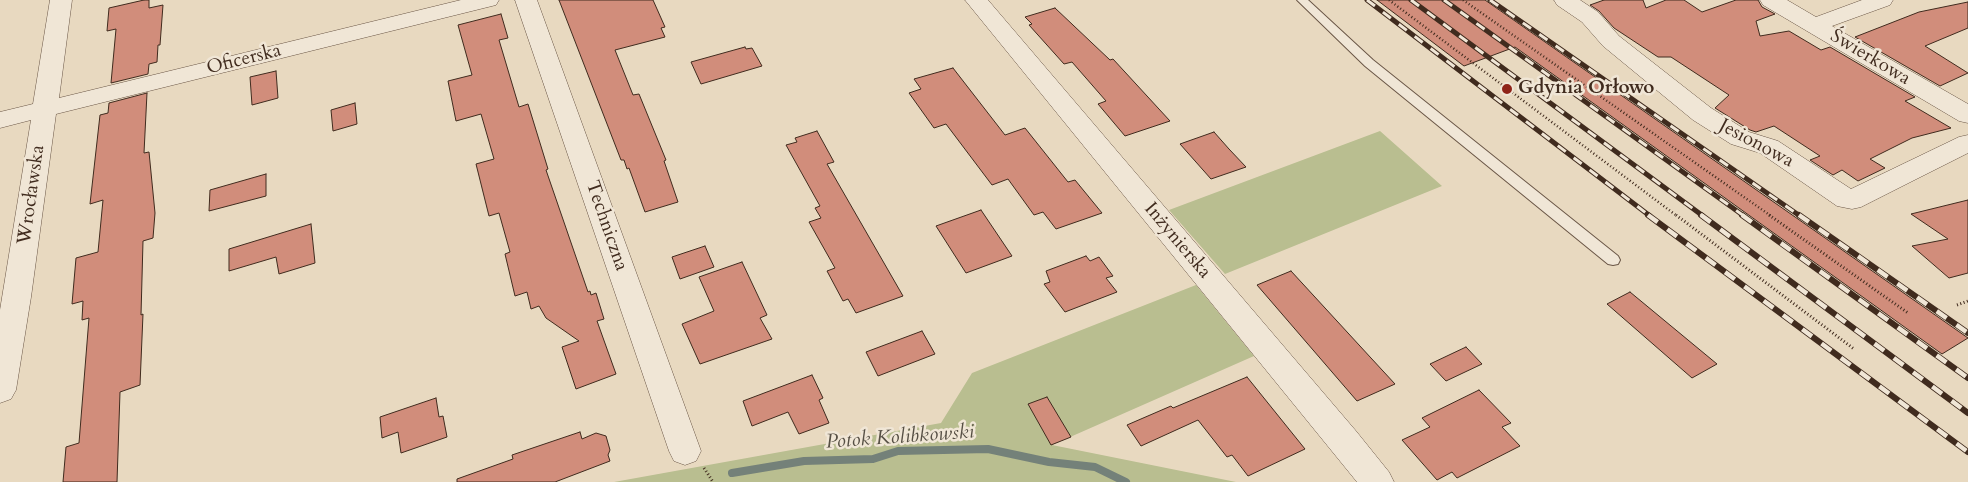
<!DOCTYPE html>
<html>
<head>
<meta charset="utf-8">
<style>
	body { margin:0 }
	canvas { display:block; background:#e8d9c0 }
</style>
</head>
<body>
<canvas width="1968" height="482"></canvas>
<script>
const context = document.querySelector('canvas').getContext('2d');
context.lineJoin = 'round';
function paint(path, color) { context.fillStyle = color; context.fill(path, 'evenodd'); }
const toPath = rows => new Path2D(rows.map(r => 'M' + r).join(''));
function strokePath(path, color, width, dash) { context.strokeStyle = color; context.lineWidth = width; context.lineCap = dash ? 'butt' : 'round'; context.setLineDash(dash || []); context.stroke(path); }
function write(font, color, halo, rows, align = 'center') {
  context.font = font + ' Cardo,serif'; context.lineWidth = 5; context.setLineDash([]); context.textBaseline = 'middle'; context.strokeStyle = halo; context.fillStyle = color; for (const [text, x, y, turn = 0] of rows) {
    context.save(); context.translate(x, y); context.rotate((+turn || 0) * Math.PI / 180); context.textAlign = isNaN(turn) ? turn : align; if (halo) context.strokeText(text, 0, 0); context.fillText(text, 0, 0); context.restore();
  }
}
const green = toPath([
	[1380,131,1442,186,1225,274,1169,210],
	[1196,285,1254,356,1052,445,1236,482,614,482,941,423,972,373]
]);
const stream = toPath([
	[732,473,804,461,873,459,898,451,988,449,1049,462,1095,467,1126,482]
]);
const building = toPath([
	[144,0,149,0,149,8,163,5,160,45,158,45,157,62,149,64,148,74,111,83,116,29,107,31,109,8,144,0],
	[559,0,653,0,665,27,661,28,665,37,615,50,633,95,639,94,666,160,664,161,678,202,645,212,629,168,627,169,624,160,621,160,559,0],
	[1377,0,1485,0,1968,338,1942,354,1515,47,1464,66,1377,0],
	[1604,0,1643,0,1646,8,1666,0,1684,0,1702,12,1736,0,1758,0,1762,7,1775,14,1756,21,1760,36,1789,31,1821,50,1830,47,1915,97,1905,101,1951,128,1912,138,1870,159,1885,168,1858,181,1842,170,1833,175,1810,160,1820,156,1774,126,1756,132,1750,130,1715,108,1729,95,1671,57,1658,57,1614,28,1599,11,1590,5,1604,0],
	[1968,2,1968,28,1925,46,1968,73,1940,86,1855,37,1919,12,1968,2],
	[1055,8,1110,60,1113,59,1170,121,1125,136,1098,104,1106,101,1072,62,1064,64,1029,25,1032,24,1025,17,1055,8],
	[501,14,508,38,499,40,519,107,528,104,548,169,546,170,588,292,590,291,591,295,596,293,604,319,597,321,616,374,576,389,562,347,579,341,546,318,539,306,531,309,527,292,515,296,505,254,510,252,499,213,489,216,476,164,494,159,481,114,456,121,448,81,472,75,458,25,501,14],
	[745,47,746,49,752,48,762,66,701,84,691,62,745,47],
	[953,68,1005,135,1025,128,1068,182,1075,180,1102,213,1056,229,1043,212,1034,215,1008,179,992,185,946,124,934,128,909,93,921,89,914,79,953,68],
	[276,71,278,98,252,105,250,77,276,71],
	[147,93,144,153,149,152,155,213,153,238,143,241,141,315,143,314,140,385,120,392,117,482,63,482,66,447,79,443,89,318,82,320,83,301,72,304,76,258,98,252,103,200,90,204,100,115,108,113,109,103,147,93],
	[355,103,357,124,333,131,331,110,355,103],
	[817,131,834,162,827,164,903,296,856,313,848,299,843,301,827,271,835,268,809,222,821,218,815,208,820,206,786,145,797,142,795,138,817,131],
	[1214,132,1229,149,1246,167,1211,179,1180,144,1214,132],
	[266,174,266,196,209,211,210,190,266,174],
	[1968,200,1968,273,1949,278,1912,246,1948,239,1911,214,1968,200],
	[981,210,1012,256,966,273,936,226,981,210],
	[311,224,315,263,279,274,276,257,229,271,229,249,311,224],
	[705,246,714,267,680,279,672,257,705,246],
	[1086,256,1090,261,1099,257,1113,276,1106,278,1117,292,1065,312,1044,284,1050,282,1046,271,1086,256],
	[742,262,767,315,760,318,772,339,700,364,682,324,714,311,699,277,742,262],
	[1291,271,1371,358,1395,384,1357,401,1257,285,1291,271],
	[1630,292,1717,364,1692,378,1607,304,1630,292],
	[922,331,935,354,878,376,866,352,922,331],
	[1466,347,1482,364,1446,381,1430,364,1466,347],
	[812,375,823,398,819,400,829,423,799,434,788,412,752,426,743,401,812,375],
	[1247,377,1305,449,1248,476,1232,455,1227,457,1198,420,1141,446,1127,425,1171,406,1173,408,1247,377],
	[1479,390,1511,423,1502,427,1520,446,1457,478,1452,472,1437,480,1402,440,1430,427,1422,418,1479,390],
	[1047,397,1071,437,1051,445,1028,404,1047,397],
	[436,398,439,417,443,416,447,437,401,453,398,432,382,438,380,417,436,398],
	[580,432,582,439,596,433,606,436,610,450,608,455,610,461,555,482,457,482,457,479,513,459,512,455,580,432]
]);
const pathFar1 = toPath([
	[1389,0,1677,216],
	[1463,0,1771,216]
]);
const path = toPath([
	[1676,215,1854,349],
	[1769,215,1908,313],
	[1957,305,1968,301],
	[704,468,713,482]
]);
const lane = toPath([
	[1297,0,1308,0,1373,60,1618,256,1620,260,1618,264,1613,265,1608,264,1365,66,1297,0]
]);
const street = toPath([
	[50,0,72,0,59,98,461,0,499,0,496,5,56,114,31,297,16,390,11,399,0,403,0,310,31,120,0,128,0,112,33,104,50,0],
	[515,0,537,0,701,451,696,461,685,465,674,461,669,451,515,0],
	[965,0,988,0,1356,431,1389,472,1394,482,1357,482,965,0],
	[1554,0,1580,0,1598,12,1619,36,1711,108,1749,132,1778,141,1851,189,1959,137,1968,135,1968,153,1861,207,1852,209,1837,206,1760,153,1731,144,1693,120,1603,46,1582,22,1557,5,1554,0],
	[1760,0,1787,0,1816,17,1862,0,1893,0,1890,5,1832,26,1968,104,1968,123,1959,121,1763,5,1760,0]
]);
const railFar1 = toPath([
	[1367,0,1650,216],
	[1411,0,1703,216],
	[1444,0,1744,216],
	[1490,0,1800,216]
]);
const rail = toPath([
	[1648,215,1968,452],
	[1701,215,1968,413],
	[1742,215,1968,378],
	[1799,215,1968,333]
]);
const markers = [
	[1507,89,6,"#8f2418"]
];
const streetNames = [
	["Świerkowa",1870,58,31],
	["Oficerska",244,60,-14],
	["Jesionowa",1756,144,28],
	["Wrocławska",32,195,-82],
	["Techniczna",606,226,71],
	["Inżynierska",1177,241,50]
];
const poiNames = [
	["Gdynia Orłowo",1518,89]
];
const waterNames = [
	["Potok Kolibkowski",900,438,-4]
];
paint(green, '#b9be90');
strokePath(stream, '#748179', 8);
paint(building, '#d18d7b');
strokePath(building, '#402b1e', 1);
strokePath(lane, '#6a5646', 2);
strokePath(street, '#6a5646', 1);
strokePath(pathFar1, '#402b1e', 2.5, [1, 2.5]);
strokePath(path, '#402b1e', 3, [1, 2.5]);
paint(lane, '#f0e6d6');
paint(street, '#f0e6d6');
strokePath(railFar1, '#402b1e', 5);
strokePath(rail, '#402b1e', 6);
strokePath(railFar1, '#f0e6d6', 3, [10]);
strokePath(rail, '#f0e6d6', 4.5, [12]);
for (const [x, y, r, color] of markers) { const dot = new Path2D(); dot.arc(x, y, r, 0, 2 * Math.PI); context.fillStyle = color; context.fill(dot); strokePath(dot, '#f0e6d6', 2); }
write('19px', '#402b1e', '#f0e6d6', streetNames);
write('bold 19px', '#402b1e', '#f0e6d6', poiNames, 'left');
write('italic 20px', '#564f44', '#f0e6d6', waterNames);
</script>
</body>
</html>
